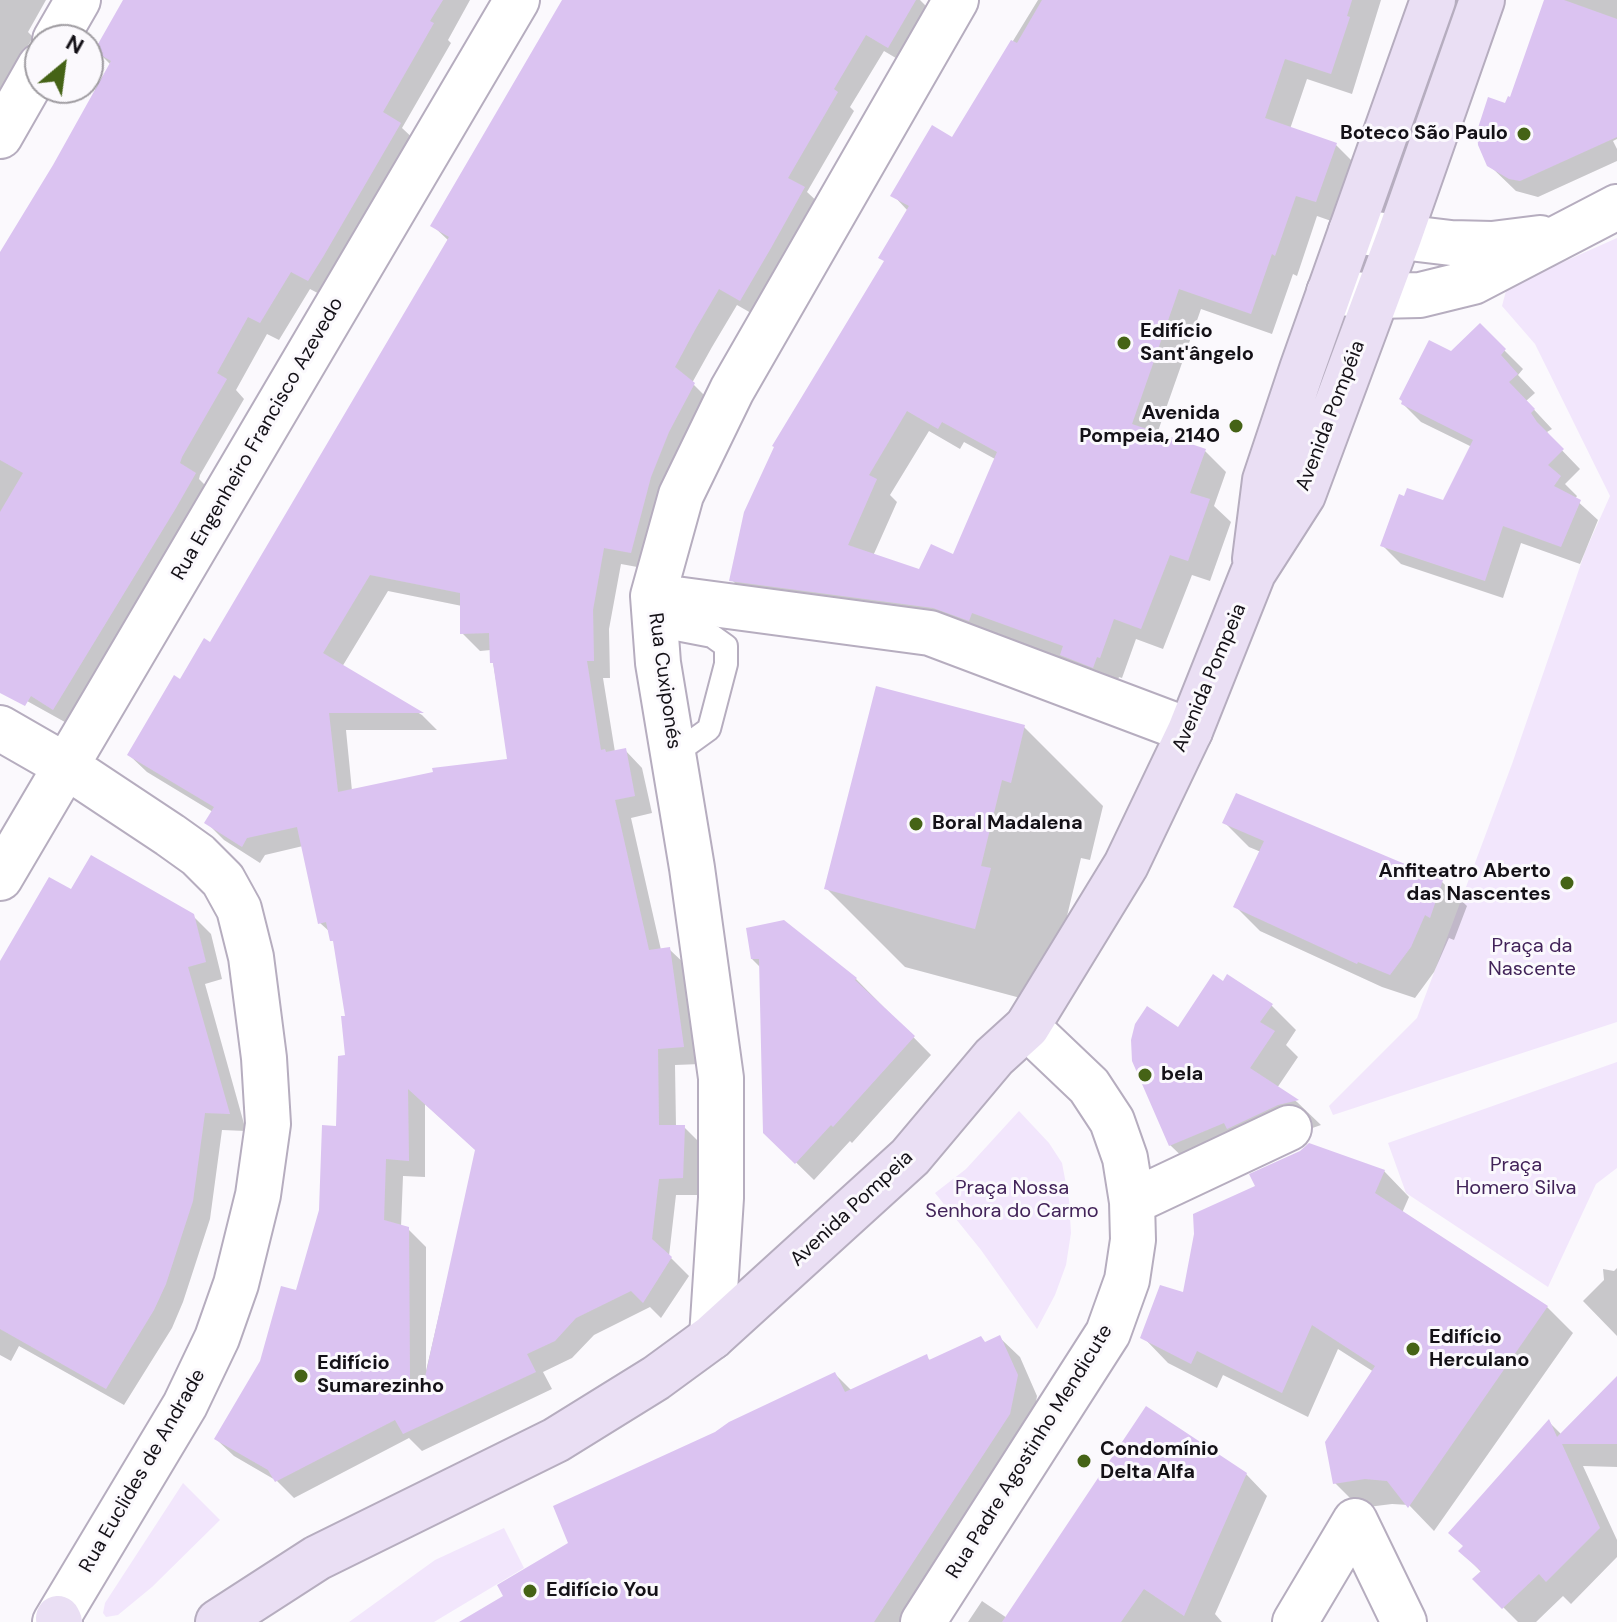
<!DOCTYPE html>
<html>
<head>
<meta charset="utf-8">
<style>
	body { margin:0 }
	#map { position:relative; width:1617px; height:1622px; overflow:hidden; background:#fbf9fd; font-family:"DM Sans",sans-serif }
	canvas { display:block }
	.north { position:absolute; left:24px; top:24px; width:80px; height:80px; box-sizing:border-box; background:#fbf9fd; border:2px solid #9f9ca1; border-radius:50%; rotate:29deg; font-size:22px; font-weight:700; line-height:32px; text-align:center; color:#141117 }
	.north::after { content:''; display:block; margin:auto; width:28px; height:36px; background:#456316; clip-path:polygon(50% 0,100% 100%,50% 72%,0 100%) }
</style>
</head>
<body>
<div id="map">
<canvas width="1617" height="1622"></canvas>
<div class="north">N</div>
</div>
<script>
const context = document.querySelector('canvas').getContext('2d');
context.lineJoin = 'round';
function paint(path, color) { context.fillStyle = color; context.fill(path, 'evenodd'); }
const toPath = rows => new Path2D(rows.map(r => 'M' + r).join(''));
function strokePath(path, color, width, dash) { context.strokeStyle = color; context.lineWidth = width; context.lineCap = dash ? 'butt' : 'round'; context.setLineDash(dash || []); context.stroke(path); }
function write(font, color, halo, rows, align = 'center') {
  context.font = font + ' "DM Sans",sans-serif'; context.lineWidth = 6; context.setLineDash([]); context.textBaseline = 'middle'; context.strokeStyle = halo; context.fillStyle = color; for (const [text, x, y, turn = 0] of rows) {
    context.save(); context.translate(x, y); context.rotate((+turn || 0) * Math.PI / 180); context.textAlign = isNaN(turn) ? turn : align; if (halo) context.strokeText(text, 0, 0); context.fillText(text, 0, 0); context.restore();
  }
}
const green = toPath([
	[1617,238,1617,1022,1333,1115,1329,1106,1417,1018,1512,764,1585,552,1610,496,1535,344,1502,306,1507,287],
	[1617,1062,1617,1168,1596,1184,1548,1287,1406,1193,1388,1143],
	[1019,1111,1049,1143,1062,1163,1069,1200,1071,1233,1066,1265,1055,1295,1037,1329,981,1250,935,1193,966,1169],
	[183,1483,220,1520,152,1587,118,1615,106,1617,103,1613,105,1603],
	[504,1528,524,1568,434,1622,349,1622,435,1560]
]);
const shadow = toPath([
	[0,0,46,0,28,32,33,37,0,94],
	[125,0,470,0,448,40,451,43,402,128,418,143,327,298,310,289,279,340,267,334,236,390,244,399,200,475,199,479,213,493,72,726,0,686,0,255,90,105,111,65,96,50],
	[564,0,920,0,934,14,906,64,884,51,850,107,854,111,807,192,822,206,758,317,737,305,712,347,692,383,711,402,648,569,621,564,609,629,610,678,603,678,615,752,625,750,642,768,652,813,631,818,661,950,669,949,687,966,701,1064,675,1065,676,1127,684,1127,701,1144,700,1195,676,1195,669,1256,689,1276,661,1318,650,1307,594,1335,572,1358,543,1372,552,1389,422,1451,409,1438,294,1498,277,1481,234,1456,216,1439,262,1362,298,1293,321,1210,338,1128,347,1057,347,1017,335,944,330,932,320,923,303,846,265,855,260,863,224,840,207,823,213,812,147,772,129,755,211,644,449,241,433,226],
	[388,591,462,606,462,633,480,651,491,650,509,760,352,791,346,730,437,730,422,715,342,667],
	[425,1104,477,1151,426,1371,426,1247,408,1229,401,1227,403,1176,425,1177],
	[1038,0,1381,0,1352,94,1307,79,1290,129,1335,144,1357,166,1337,223,1317,216,1297,276,1293,274,1272,334,1201,309,1157,434,1205,451,1226,472,1214,506,1231,522,1210,581,1192,575,1163,649,1136,639,1122,678,1119,677,1115,688,1083,676,1067,660,994,633,991,641,753,602,732,580,886,263,908,211,893,195,953,139],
	[929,431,960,449,964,442,995,459,954,556,920,571,873,556,897,502,890,495],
	[1547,0,1617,0,1617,139,1613,141,1617,149,1617,161,1538,197,1516,191,1489,165,1507,105,1511,99],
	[1480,326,1523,369,1518,375,1535,393,1526,401,1552,429,1547,432,1555,443,1580,469,1565,484,1577,496,1575,499,1598,520,1580,564,1521,543,1503,598,1401,564,1383,546,1444,503,1472,447,1421,422,1403,404],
	[1024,727,1103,806,1090,860,1081,858,1061,941,1054,1007,905,967,826,888],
	[1225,823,1442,882,1467,906,1454,940,1449,938,1434,972,1415,998,1382,987,1260,931,1236,907,1261,852,1249,847],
	[71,892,193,916,211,934,222,979,205,984,246,1131,222,1130,210,1219,183,1302,172,1328,124,1405,19,1346,11,1361,0,1355,0,966],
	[748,930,856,979,931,1055,852,1143,850,1141,814,1180,765,1132,761,968,752,959],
	[1271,1005,1296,1030,1286,1045,1298,1057,1277,1088,1297,1102,1321,1125,1195,1169,1170,1145,1178,1030],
	[1384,1171,1409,1197,1402,1213,1547,1307,1573,1333,1434,1531,1409,1505,1392,1504,1360,1508,1335,1483,1374,1372,1338,1349,1308,1417,1223,1375,1217,1388,1168,1363,1143,1337,1185,1295],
	[1617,1268,1617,1336,1583,1301,1604,1280,1603,1269,1614,1271],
	[1000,1338,1020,1357,1037,1396,1033,1422,907,1622,463,1622,506,1596,571,1543,716,1433,835,1374,852,1391,926,1357,931,1361],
	[1617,1379,1617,1467,1583,1466,1617,1540,1617,1557,1571,1604,1563,1596,1536,1622,1518,1622,1475,1579,1482,1573,1461,1551,1549,1422,1562,1435],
	[1246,1474,1267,1496,1215,1614,1222,1622,968,1622,982,1601,1007,1618]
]);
const building = toPath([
	[123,0,443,0,430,21,434,23,383,112,401,123,323,257,308,281,291,272,260,323,248,317,217,373,227,379,182,457,180,463,196,473,176,508,53,710,31,696,25,706,0,693,0,512,23,473,0,460,0,252,53,165,111,61,94,51],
	[562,0,916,0,888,48,866,35,834,89,838,92,788,178,805,187,771,248,740,301,719,289,695,330,675,367,695,383,669,432,651,477,631,553,604,548,593,610,594,661,587,661,601,750,605,749,606,752,626,748,635,796,615,800,649,950,670,947,684,1047,658,1049,659,1125,685,1125,683,1178,659,1179,652,1239,672,1257,643,1303,631,1291,576,1318,555,1341,527,1354,536,1372,403,1434,395,1420,275,1482,268,1470,214,1439,260,1361,281,1286,296,1290,319,1210,322,1125,336,1126,338,1056,345,1055,341,1016,345,1016,333,941,330,941,326,922,318,924,297,827,247,838,242,847,204,823,214,807,127,755,174,675,180,679,204,638,210,642,449,237,430,226],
	[370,575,460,593,460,634,489,633,490,663,493,663,507,759,432,768,433,772,338,792,329,713,424,713,323,653],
	[408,1089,475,1150,424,1382,410,1381,409,1227,384,1220,386,1159,409,1161],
	[1042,0,1352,0,1347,16,1350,17,1331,74,1285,59,1265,118,1337,143,1316,202,1296,196,1275,256,1272,254,1251,314,1179,289,1132,424,1206,449,1190,493,1210,499,1188,561,1170,555,1141,629,1114,619,1100,658,1097,657,1093,668,1060,655,1063,646,972,613,969,621,933,608,729,581,744,512,774,447,772,446,884,261,878,258,909,206,890,196,932,125,952,137,1011,40,1017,43],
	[907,411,938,429,942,422,997,452,953,554,931,544,919,569,848,545,877,479,869,475],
	[1544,0,1564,0,1617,19,1617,137,1520,181,1509,179,1487,166,1478,145,1477,131,1488,97,1505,103,1508,96,1510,97],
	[1480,323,1506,349,1501,355,1518,374,1509,382,1535,409,1531,413,1537,422,1564,449,1548,465,1561,476,1554,486,1581,500,1561,547,1503,526,1485,581,1380,546,1399,494,1404,496,1407,488,1443,500,1473,440,1401,404,1402,401,1399,399,1429,340,1451,351],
	[876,686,1025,725,1011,783,1002,780,981,866,991,868,975,929,824,889],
	[1236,793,1443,880,1430,918,1425,915,1411,947,1390,975,1358,962,1357,964,1233,907,1264,841,1222,823],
	[91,855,194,914,206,962,188,967,230,1114,205,1113,193,1201,166,1284,154,1310,106,1389,0,1329,0,961,49,877,71,889],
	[784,920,857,978,855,980,915,1036,833,1127,831,1125,795,1164,763,1133,759,959,751,959,746,928],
	[1213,974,1223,981,1227,974,1273,1004,1260,1022,1275,1031,1250,1068,1299,1100,1278,1105,1227,1129,1224,1123,1169,1146,1132,1061,1131,1040,1135,1024,1147,1006,1178,1027],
	[1309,1143,1385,1170,1375,1193,1548,1306,1408,1508,1387,1481,1365,1479,1333,1484,1325,1442,1375,1366,1312,1325,1282,1393,1197,1351,1191,1364,1140,1338,1160,1285,1183,1292,1194,1234,1193,1214,1255,1186,1249,1174,1300,1151],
	[1000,1335,1018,1375,1010,1414,874,1622,459,1622,503,1596,497,1585,568,1543,553,1506,715,1432,729,1422,835,1372,845,1392,927,1354,929,1360,981,1336,985,1342],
	[1617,1376,1617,1444,1562,1444,1600,1528,1546,1582,1539,1574,1502,1609,1472,1579,1481,1571,1458,1551,1463,1546,1448,1533,1549,1419,1557,1437],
	[1146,1406,1247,1473,1184,1616,1144,1589,1121,1622,1002,1622]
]);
const lane = toPath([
	[655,625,712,636,726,646,726,664,709,729,673,755]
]);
const street = toPath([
	[55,40,78,0],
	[0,136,40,66],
	[1351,231,1451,243,1492,244,1540,238],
	[1329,292,1376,296,1420,295,1473,282,1617,207],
	[653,596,930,633,1190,731],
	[0,728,66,766,170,835,198,855,223,880,239,909,251,957,264,1058,268,1124,258,1195,236,1284,217,1338,185,1405,55,1622],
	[0,878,517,0],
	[1132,1202,1289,1128],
	[712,1337,721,1198,721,1078,692,868,658,663,653,596,681,495,732,390,956,0],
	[1355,1521,1404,1622],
	[923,1622,1108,1333,1127,1280,1133,1240,1132,1202,1125,1158,1112,1121,1089,1086,1027,1027],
	[1295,1622,1355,1521]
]);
const secondary = toPath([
	[1255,559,1265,480,1302,369,1433,0],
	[58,1618,60,1622],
	[218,1622,317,1558,556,1440,656,1378,712,1337,910,1157,994,1057,1027,1027,1126,865,1190,731,1253,573,1303,495,1399,237,1482,0]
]);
const markers = [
	[1524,134,8,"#456316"],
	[1124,343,8,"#456316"],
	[1236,426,8,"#456316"],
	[916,824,8,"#456316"],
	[1567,883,8,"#456316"],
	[1145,1075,8,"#456316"],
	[1413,1349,8,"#456316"],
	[301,1376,8,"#456316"],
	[1084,1461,8,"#456316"],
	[530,1591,8,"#456316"]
];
const poiNames = [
	["Boteco São Paulo",1508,134,"right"],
	["Edifício",1140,332],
	["Sant'ângelo",1140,355],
	["Avenida",1220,414,"right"],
	["Pompeia, 2140",1220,437,"right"],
	["Boral Madalena",932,824],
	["Anfiteatro Aberto",1551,872,"right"],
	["das Nascentes",1551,895,"right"],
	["bela",1161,1075],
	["Edifício",1429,1338],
	["Herculano",1429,1361],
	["Edifício",317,1364],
	["Sumarezinho",317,1387],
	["Condomínio",1100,1450],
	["Delta Alfa",1100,1473],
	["Edifício You",546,1591]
];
const streetNames = [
	["Avenida Pompéia",1331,416,-69],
	["Rua Engenheiro Francisco Azevedo",258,439,-60],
	["Avenida Pompeia",1210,678,-67],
	["Rua Cuxiponés",664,681,82],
	["Avenida Pompeia",852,1209,-43],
	["Rua Padre Agostinho Mendicute",1030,1452,-58],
	["Rua Euclides de Andrade",143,1471,-60]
];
const parkNames = [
	["Praça da",1532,947],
	["Nascente",1532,970],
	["Praça",1516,1166],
	["Homero Silva",1516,1189],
	["Praça Nossa",1012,1189],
	["Senhora do Carmo",1012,1212]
];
paint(green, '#f2e6fc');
paint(shadow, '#0003');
paint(building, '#dbc3f1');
strokePath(lane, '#b6adbf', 26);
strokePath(street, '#b6adbf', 48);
strokePath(secondary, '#b6adbf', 48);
strokePath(lane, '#fff', 22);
strokePath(street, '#fff', 44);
strokePath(secondary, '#eadff4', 44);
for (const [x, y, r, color] of markers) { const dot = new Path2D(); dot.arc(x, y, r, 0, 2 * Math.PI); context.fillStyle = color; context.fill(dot); strokePath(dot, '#fbf9fd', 3); }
write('bold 20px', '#141117', '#fbf9fd', poiNames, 'left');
write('20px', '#141117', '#fbf9fd', streetNames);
write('20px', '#422359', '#fbf9fd', parkNames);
</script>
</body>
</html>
